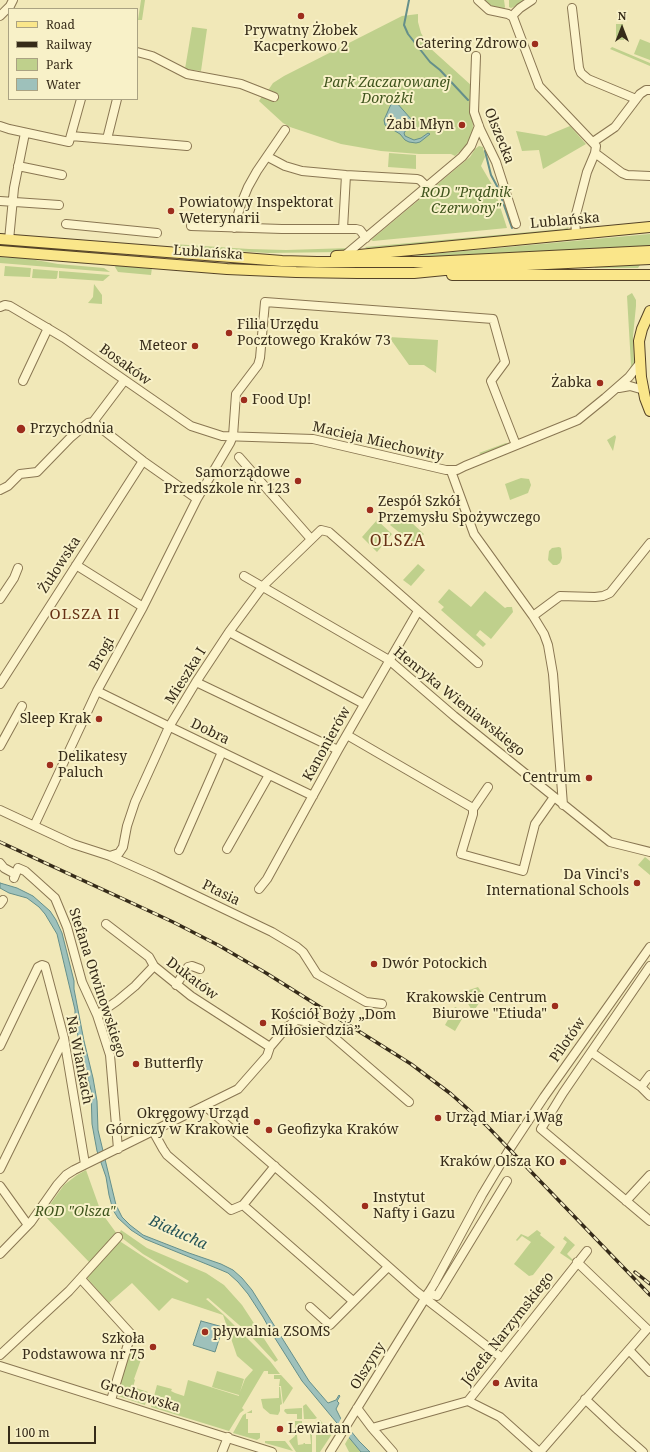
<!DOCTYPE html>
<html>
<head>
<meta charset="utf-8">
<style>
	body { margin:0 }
	#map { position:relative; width:650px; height:1452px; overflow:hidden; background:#f1e8b8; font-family:"Noto Serif",serif }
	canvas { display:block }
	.legend { position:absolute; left:8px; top:8px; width:130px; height:92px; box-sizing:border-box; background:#f8f1c8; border:1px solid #aaa282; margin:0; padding:5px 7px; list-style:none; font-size:12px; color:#362b19 }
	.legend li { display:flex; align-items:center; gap:8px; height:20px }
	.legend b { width:20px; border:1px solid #aaa282 }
	.north { position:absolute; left:602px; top:8px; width:40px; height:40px; -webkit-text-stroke:3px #f8f1c8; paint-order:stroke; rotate:0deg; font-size:11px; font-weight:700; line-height:16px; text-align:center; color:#362b19 }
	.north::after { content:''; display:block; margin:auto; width:14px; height:18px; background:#362b19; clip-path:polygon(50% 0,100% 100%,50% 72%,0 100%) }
	.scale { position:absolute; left:8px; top:1426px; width:88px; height:18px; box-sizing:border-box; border:2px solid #362b19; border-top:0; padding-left:5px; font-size:12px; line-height:14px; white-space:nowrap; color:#362b19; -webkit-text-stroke:3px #f8f1c8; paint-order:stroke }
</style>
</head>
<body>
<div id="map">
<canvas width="650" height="1452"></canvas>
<ul class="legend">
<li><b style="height:5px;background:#fae68a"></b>Road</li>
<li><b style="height:5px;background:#362b19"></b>Railway</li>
<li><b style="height:11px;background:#bfd08c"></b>Park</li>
<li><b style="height:11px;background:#9ec1bb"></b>Water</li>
</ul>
<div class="north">N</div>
<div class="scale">100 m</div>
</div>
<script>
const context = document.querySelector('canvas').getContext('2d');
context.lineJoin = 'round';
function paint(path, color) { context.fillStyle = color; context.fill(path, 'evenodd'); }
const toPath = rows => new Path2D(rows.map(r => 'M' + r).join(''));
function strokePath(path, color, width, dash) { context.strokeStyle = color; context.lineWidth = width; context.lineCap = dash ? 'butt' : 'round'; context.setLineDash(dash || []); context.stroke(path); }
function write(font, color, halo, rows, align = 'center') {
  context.font = font + ' "Noto Serif",serif'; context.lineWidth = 4; context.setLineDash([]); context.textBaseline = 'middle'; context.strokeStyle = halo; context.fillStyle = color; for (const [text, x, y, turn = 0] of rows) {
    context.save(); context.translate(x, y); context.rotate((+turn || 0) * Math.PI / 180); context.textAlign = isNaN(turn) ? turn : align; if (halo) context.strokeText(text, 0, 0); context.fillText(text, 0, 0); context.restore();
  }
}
const green = toPath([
	[141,0,145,0,142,20,138,20],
	[482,0,504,0,505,7,504,9,494,9],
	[509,0,525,0,519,5,511,8,509,7],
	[418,14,418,22,421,33,430,48,472,86,473,131,466,146,455,156,451,154,419,154,381,151,341,144,290,127,283,123,259,101,266,90,269,89,273,83,284,76,402,16],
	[616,24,623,24,624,40,616,40],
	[192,27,207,29,201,71,185,69],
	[640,39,650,43,650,60,634,54],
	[612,47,650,63,650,66,610,49],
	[570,126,586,144,543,169,539,150,522,151,516,131,546,136],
	[479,146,483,147,485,157,481,166,494,188,507,228,373,241,371,240,470,157,475,149],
	[389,153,416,155,416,169,388,167],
	[569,227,567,230,369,250,365,247,563,229],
	[650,234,650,246,509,253,509,255,429,258,399,257],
	[173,244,249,249,286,250,350,248,341,252,268,253,173,247],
	[0,257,24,258,58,264,104,268,110,272,0,263],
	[116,265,152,268,151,275,118,272,115,267],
	[640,265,638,268,595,268,595,267],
	[5,266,31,268,30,277,4,276],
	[33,269,58,271,57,278,56,279,32,278],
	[59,271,110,275,103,281,59,278],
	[94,284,102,295,102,304,88,303,93,297],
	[632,293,636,300,636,306,633,336,634,363,633,368,629,372,631,365,627,296],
	[389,337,438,340,436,373,424,365,409,365],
	[615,435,616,437,613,451,607,440],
	[506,443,508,444,482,455,479,453],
	[521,478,529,479,531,485,528,493,510,500,505,484],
	[401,513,424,534,415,545,390,525],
	[377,520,392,534,377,552,362,537],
	[559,547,561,548,562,558,560,563,557,565,553,565,548,560,549,551,552,548],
	[418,564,425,570,411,586,403,580],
	[449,589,471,607,485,591,505,608,507,607,512,607,513,612,491,639,480,630,476,635,486,644,483,647,441,610,444,607,438,602],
	[645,857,650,861,650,875,638,865],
	[478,987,484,996,473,1012,467,1002,465,997,466,992,469,990],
	[455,1007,466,1012,455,1031,445,1025],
	[86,1170,101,1212,117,1234,90,1263,43,1214,64,1185,77,1175],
	[121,1230,147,1248,206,1273,224,1285,242,1305,278,1360,275,1362,246,1331,208,1298,206,1299,223,1314,270,1361,280,1374,268,1374,268,1371,264,1371,242,1408,244,1410,240,1413,229,1431,151,1407,157,1385,172,1389,171,1391,175,1393,184,1396,188,1380,239,1396,239,1395,212,1387,217,1371,244,1379,240,1392,245,1379,253,1370,237,1356,223,1315,172,1298,159,1311,132,1283,109,1303,87,1278,118,1240,153,1263,187,1283,189,1281,143,1254,122,1238,120,1232],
	[537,1230,541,1233,540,1235,555,1247,533,1275,529,1276,514,1264,531,1242,522,1236,517,1241,516,1240,521,1234,528,1237],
	[565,1236,575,1245,567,1254,573,1260,572,1261,560,1253,567,1242,563,1239],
	[131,1352,135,1352,143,1354,134,1379,135,1380,133,1387,148,1392,145,1405,118,1396,117,1394,129,1354],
	[274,1375,281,1375,293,1388,283,1404,281,1386,279,1386,280,1379,274,1379],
	[279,1387,280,1387,282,1404,280,1405,280,1411,278,1415,270,1414,263,1408,261,1399,279,1398],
	[306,1404,317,1418,315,1419,304,1419,303,1406],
	[302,1408,302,1419,297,1419,297,1414,287,1414,284,1411,285,1409],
	[252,1410,252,1413,246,1413,246,1419,248,1419,248,1433,260,1433,260,1438,257,1440,233,1433,243,1415],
	[320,1420,332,1434,320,1452,316,1452,316,1421],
	[295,1421,302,1421,302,1425,296,1425,298,1445,304,1444,303,1443,305,1443,305,1444,311,1444,310,1434,312,1434,312,1452,296,1452,289,1441,295,1436],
	[349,1437,361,1452,349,1452,345,1444],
	[265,1441,285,1441,293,1451,265,1443]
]);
const water = toPath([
	[392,102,396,102,411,119,411,123,404,133,405,136,414,140,421,138,428,133,430,134,420,142,416,143,409,142,405,140,400,134,385,125,384,120,392,102],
	[0,883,17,888,33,896,50,911,56,920,62,933,74,981,74,989,84,1041,93,1078,97,1101,98,1130,116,1205,122,1217,130,1225,143,1235,189,1253,221,1264,233,1270,242,1278,252,1290,309,1381,328,1403,336,1400,339,1395,340,1396,337,1401,339,1403,336,1409,341,1419,359,1441,370,1452,361,1452,302,1381,273,1335,263,1317,248,1294,238,1282,228,1273,221,1270,145,1239,131,1230,118,1218,113,1210,109,1195,106,1177,97,1151,92,1124,91,1090,81,1051,75,1021,75,1010,57,934,45,914,39,907,27,898,9,893,0,888,0,883],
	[201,1321,223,1327,215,1352,193,1345,201,1321]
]);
const pier = toPath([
	[342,1417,353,1431,348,1439,337,1426]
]);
const stream = toPath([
	[409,0,404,25,408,34,430,62,440,70,468,100],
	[485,151,491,175,498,188,512,228]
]);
const minor = toPath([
	[478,0,489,10,508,14,513,17,539,86,596,146,595,153,587,172,575,218,576,234],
	[572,8,579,68,581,73,588,79,636,99],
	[0,16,10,6,13,0],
	[512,16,520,8,532,0],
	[137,52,152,56,187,74,241,84,274,97],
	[476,56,474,112,480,129,496,162,516,224],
	[0,126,9,129,69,142,81,99],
	[71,136,187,146],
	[107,139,117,99],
	[593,142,615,127,640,94,646,90,650,90],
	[595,153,622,173,627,175,650,176],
	[268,157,285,166,302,171,346,175,417,179,420,180,427,187],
	[18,166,62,175],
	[0,201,59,205],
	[66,224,157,233],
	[191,226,282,229,356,229,360,230,366,238],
	[234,228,241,204,248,187,257,171,285,130],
	[343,229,346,175],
	[9,240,14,188,25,133],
	[344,256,462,157,471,146,479,126],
	[0,307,5,305,10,306,64,338,191,426,222,436,313,439,446,470,457,470,465,466,578,420,605,398,629,377,640,363],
	[23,381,48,328],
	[619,388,630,386,644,390],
	[93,422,143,461,197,499],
	[239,457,311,539],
	[451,471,474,534,533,616,544,634,548,645,553,674,563,805],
	[0,490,8,486,20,474,37,472,70,438,88,423,93,422,124,381],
	[76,565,143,607],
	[244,576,389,660,454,716,610,842,650,852],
	[0,599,14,578,18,568],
	[533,616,560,596,595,597,603,596,610,593,650,543],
	[229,632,364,704],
	[196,682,338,750],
	[0,684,143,461],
	[97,691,166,725,313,796],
	[347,735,471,807,473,809,473,814,461,854,523,871,535,824,554,797],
	[0,746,22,706],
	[473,809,488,787],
	[0,810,73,844,110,856,155,876,272,932,297,947,303,952,317,974,366,1002,382,1004],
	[34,826,97,691,143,607,197,499,230,443,233,436,236,394,258,365,260,358,265,302,493,319,505,362,491,381,516,445],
	[227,849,269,775],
	[179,850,222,752],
	[110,856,119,853,123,847,127,826,135,802,169,727,196,682,229,632,263,586,321,530,329,532,478,663],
	[0,863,4,868,15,874],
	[14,878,18,868,25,871,34,879,55,898,67,927,82,982,97,1015,110,1055,118,1149],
	[259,889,267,879,338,750,418,611],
	[0,904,3,900],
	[106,924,149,957,154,966,191,996,270,1047],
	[650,966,563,1093,541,1129,650,1221],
	[176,985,188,967,192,966,200,969],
	[97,1015,117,1001,135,986,154,966],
	[0,1046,38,967,42,965,45,966,64,1038,85,1164],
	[591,1052,641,1087,650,1096],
	[641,1087,650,1075],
	[205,1106,317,1203,417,1292,502,1358],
	[153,1131,163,1149,167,1155,231,1210,243,1205,275,1166],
	[0,1169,64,1039],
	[0,1186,28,1225],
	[626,1201,650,1175],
	[243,1205,353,1301],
	[0,1254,31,1222,57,1185,66,1175,74,1170,238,1089,267,1056,270,1047,287,1027,297,1020,311,1022,329,1033,409,1102],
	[81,1279,131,1334,111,1400],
	[428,1293,437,1296,507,1181],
	[310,1307,330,1325,388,1267],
	[629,1350,650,1372],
	[0,1355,69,1291,118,1237],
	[0,1366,272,1452],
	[585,1399,618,1430,643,1452],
	[468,1401,500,1417,539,1452],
	[357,1408,372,1428,393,1452],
	[372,1428,468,1401,587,1251],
	[222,1452,228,1437],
	[330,1452,434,1284,482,1195,509,1150,544,1097,650,947],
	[540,1452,647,1329,577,1262]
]);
const major = toPath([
	[0,239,282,261,317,262,429,262,650,251],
	[0,251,227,269,296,272,357,273,414,273,465,268,650,259],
	[336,256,359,255,650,227],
	[452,275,650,275],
	[650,311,642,329,639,341,641,377,645,398,650,411]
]);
const rail = toPath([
	[0,842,173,922,218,945,266,973,411,1064,451,1094,487,1126,650,1295],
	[635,1272,650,1284]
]);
const markers = [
	[301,16,4,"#9d2d1d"],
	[535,44,4,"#9d2d1d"],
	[462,125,4,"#9d2d1d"],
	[171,211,4,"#9d2d1d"],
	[229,333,4,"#9d2d1d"],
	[195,346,4,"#9d2d1d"],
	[600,383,4,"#9d2d1d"],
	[244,400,4,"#9d2d1d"],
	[21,429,5,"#9d2d1d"],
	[298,481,4,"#9d2d1d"],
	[370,510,4,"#9d2d1d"],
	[99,719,4,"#9d2d1d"],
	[50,765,4,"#9d2d1d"],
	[589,778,4,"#9d2d1d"],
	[637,883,4,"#9d2d1d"],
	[374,964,4,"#9d2d1d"],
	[555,1006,4,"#9d2d1d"],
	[263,1023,4,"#9d2d1d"],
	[136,1064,4,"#9d2d1d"],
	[438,1118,4,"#9d2d1d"],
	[257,1122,4,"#9d2d1d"],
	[269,1130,4,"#9d2d1d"],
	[563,1162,4,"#9d2d1d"],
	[365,1206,4,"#9d2d1d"],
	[205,1332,4,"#9d2d1d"],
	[153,1347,4,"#9d2d1d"],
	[496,1383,4,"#9d2d1d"],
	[280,1429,4,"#9d2d1d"]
];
const poiNames = [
	["Prywatny Żłobek",301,31,"center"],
	["Kacperkowo 2",301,47,"center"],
	["Catering Zdrowo",527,44,"right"],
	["Żabi Młyn",454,125,"right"],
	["Powiatowy Inspektorat",179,203],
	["Weterynarii",179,219],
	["Filia Urzędu",237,325],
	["Pocztowego Kraków 73",237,341],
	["Meteor",187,346,"right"],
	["Żabka",592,383,"right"],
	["Food Up!",252,400],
	["Przychodnia",30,429],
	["Samorządowe",290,473,"right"],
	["Przedszkole nr 123",290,489,"right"],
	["Zespół Szkół",378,502],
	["Przemysłu Spożywczego",378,518],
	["Sleep Krak",91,719,"right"],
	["Delikatesy",58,757],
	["Paluch",58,773],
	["Centrum",581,778,"right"],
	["Da Vinci's",629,875,"right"],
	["International Schools",629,891,"right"],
	["Dwór Potockich",382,964],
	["Krakowskie Centrum",547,998,"right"],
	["Biurowe \"Etiuda\"",547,1014,"right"],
	["Kościół Boży „Dom",271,1015],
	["Miłosierdzia”",271,1031],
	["Butterfly",144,1064],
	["Okręgowy Urząd",249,1114,"right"],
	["Górniczy w Krakowie",249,1130,"right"],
	["Urząd Miar i Wag",446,1118],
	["Geofizyka Kraków",277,1130],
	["Kraków Olsza KO",555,1162,"right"],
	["Instytut",373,1198],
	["Nafty i Gazu",373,1214],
	["pływalnia ZSOMS",213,1332],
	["Szkoła",145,1339,"right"],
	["Podstawowa nr 75",145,1355,"right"],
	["Avita",504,1383],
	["Lewiatan",288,1429]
];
const parkNames = [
	["Park Zaczarowanej",387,83],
	["Dorożki",387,99],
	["ROD \"Prądnik",466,193],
	["Czerwony\"",466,209],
	["ROD \"Olsza\"",75,1212]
];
const streetNames = [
	["Olszecka",499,136,68],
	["Lublańska",565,221,-5],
	["Lublańska",208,253,4],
	["Bosaków",125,365,36],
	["Macieja Miechowity",378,442,13],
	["Żułowska",60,565,-57],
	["Brogi",102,654,-61],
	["Mieszka I",186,676,-58],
	["Henryka Wieniawskiego",459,702,39],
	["Dobra",210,732,26],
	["Kanonierów",327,744,-61],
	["Ptasia",221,893,26],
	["Dukatów",192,979,37],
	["Stefana Otwinowskiego",97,983,72],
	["Pilotów",568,1040,-55],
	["Na Wiankach",79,1060,79],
	["Józefa Narzymskiego",508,1329,-52],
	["Olszyny",368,1366,-58],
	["Grochowska",140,1396,17]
];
const neighbourhoodNames = [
	["OLSZA II",85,615]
];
const waterNames = [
	["Białucha",178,1233,24]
];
const quarterNames = [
	["OLSZA",398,541]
];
paint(green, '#bfd08c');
paint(water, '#9ec1bb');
strokePath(water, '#658f8a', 1);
paint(pier, '#f1e8b8');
strokePath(stream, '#658f8a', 2);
strokePath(minor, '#897652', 10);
strokePath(major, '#554327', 12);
strokePath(minor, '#fcf4cc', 8);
strokePath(major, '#fae68a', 10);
strokePath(rail, '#362b19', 3.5);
strokePath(rail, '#f8f1c8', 2, [6]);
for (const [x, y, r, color] of markers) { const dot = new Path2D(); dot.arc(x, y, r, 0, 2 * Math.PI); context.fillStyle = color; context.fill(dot); strokePath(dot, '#f8f1c8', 1.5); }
write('14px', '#362b19', '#f8f1c8', poiNames, 'left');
write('italic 14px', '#3f541d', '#f8f1c8', parkNames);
write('14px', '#362b19', '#f8f1c8', streetNames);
context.letterSpacing = '1px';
write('15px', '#663014', '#f8f1c8', neighbourhoodNames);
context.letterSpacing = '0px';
write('italic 15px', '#265457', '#f8f1c8', waterNames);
context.letterSpacing = '1px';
write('16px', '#663014', '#f8f1c8', quarterNames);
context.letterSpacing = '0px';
</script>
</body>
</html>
